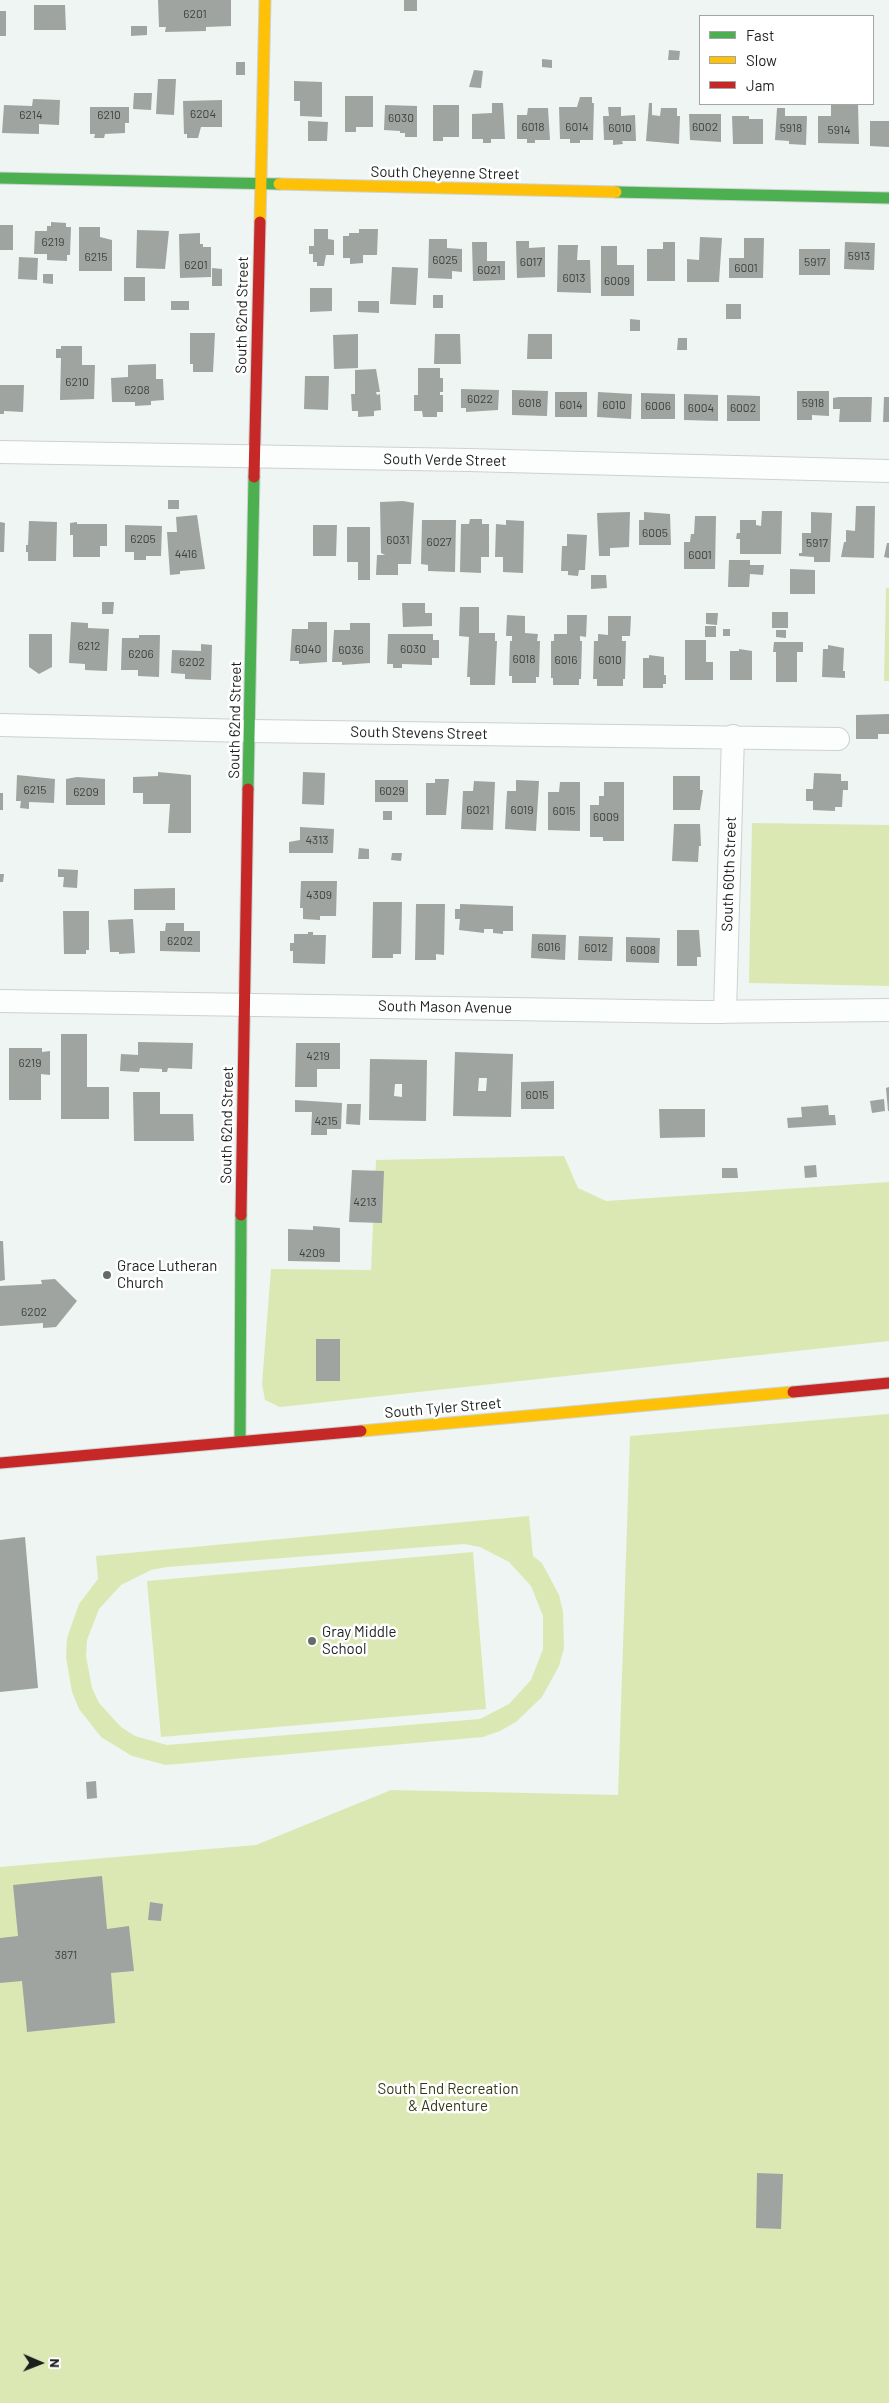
<!DOCTYPE html>
<html>
<head>
<meta charset="utf-8">
<style>
	body { margin:0 }
	#map { position:relative; width:889px; height:2403px; overflow:hidden; background:#eef5f2; font-family:Barlow,sans-serif }
	canvas { display:block }
	.legend { position:absolute; left:699px; top:15px; width:175px; height:90px; box-sizing:border-box; background:#fff; border:1px solid #a4a6a5; margin:0; padding:6px 9px; list-style:none; font-size:15px; color:#1c201e }
	.legend li { display:flex; align-items:center; gap:10px; height:25px }
	.legend b { width:25px; border:1px solid #a4a6a5 }
	.north { position:absolute; left:15px; top:2338px; width:50px; height:50px; -webkit-text-stroke:4px #fff; paint-order:stroke; rotate:91deg; font-size:14px; font-weight:700; line-height:20px; text-align:center; color:#1c201e }
	.north::after { content:''; display:block; margin:auto; width:18px; height:22px; background:#1c201e; clip-path:polygon(50% 0,100% 100%,50% 72%,0 100%) }
</style>
</head>
<body>
<div id="map">
<canvas width="889" height="2403"></canvas>
<ul class="legend">
<li><b style="height:6px;background:#4caf50"></b>Fast</li>
<li><b style="height:6px;background:#ffc107"></b>Slow</li>
<li><b style="height:6px;background:#c62828"></b>Jam</li>
</ul>
<div class="north">N</div>
</div>
<script>
const context = document.querySelector('canvas').getContext('2d');
context.lineJoin = 'round';
function paint(path, color) { context.fillStyle = color; context.fill(path, 'evenodd'); }
const toPath = rows => new Path2D(rows.map(r => 'M' + r).join(''));
function strokePath(path, color, width, dash) { context.strokeStyle = color; context.lineWidth = width; context.lineCap = dash ? 'butt' : 'round'; context.setLineDash(dash || []); context.stroke(path); }
function write(font, color, halo, rows, align = 'center') {
  context.font = font + ' Barlow,sans-serif'; context.lineWidth = 5; context.setLineDash([]); context.textBaseline = 'middle'; context.strokeStyle = halo; context.fillStyle = color; for (const [text, x, y, turn = 0] of rows) {
    context.save(); context.translate(x, y); context.rotate((+turn || 0) * Math.PI / 180); context.textAlign = isNaN(turn) ? turn : align; if (halo) context.strokeText(text, 0, 0); context.fillText(text, 0, 0); context.restore();
  }
}
const green = toPath([
	[886,588,889,588,889,681,884,681],
	[752,823,889,825,889,986,749,983],
	[564,1156,578,1188,606,1201,889,1182,889,1341,280,1407,265,1400,262,1384,271,1269,371,1270,376,1160],
	[889,1414,889,2403,0,2403,0,1867,256,1845,391,1790,618,1795,630,1436],
	[529,1516,533,1556,542,1563,559,1595,563,1612,564,1648,559,1666,542,1697,516,1722,500,1731,483,1737,166,1765,132,1756,101,1737,79,1709,72,1692,66,1657,67,1638,79,1604,98,1579,96,1556],
	[464,1544,480,1547,509,1562,531,1586,543,1616,543,1649,531,1680,509,1704,480,1719,167,1745,135,1736,121,1727,99,1703,92,1688,86,1656,87,1640,99,1609,121,1585,151,1570,167,1567],
	[473,1552,486,1709,161,1737,147,1581]
]);
const building = toPath([
	[158,0,231,0,231,26,206,27,206,31,165,32,166,27,159,27],
	[404,0,417,0,417,11,404,11],
	[34,5,65,5,66,30,34,30],
	[0,11,6,11,6,36,0,36],
	[131,26,147,26,147,35,131,36],
	[669,50,680,51,679,60,668,60],
	[542,59,552,60,552,68,542,67],
	[236,62,245,62,245,75,236,75],
	[474,70,483,71,481,88,469,87],
	[158,79,176,79,174,115,156,114],
	[294,81,322,82,322,117,300,116,300,101,294,101],
	[134,93,152,93,151,110,133,109],
	[345,96,373,96,373,127,356,127,356,132,345,132],
	[580,97,592,97,592,103,594,103,593,140,580,140,580,143,570,143,570,139,560,139,559,107,577,107],
	[33,99,60,100,59,125,39,124,39,134,2,133,4,105,32,106],
	[222,100,222,127,201,127,198,138,187,138,187,134,184,134,183,101],
	[492,103,503,103,505,139,491,139,491,143,483,143,483,139,472,139,472,114,492,113],
	[649,103,652,103,652,115,660,116,661,108,677,108,677,116,680,116,679,144,646,141],
	[831,104,858,104,859,144,818,143,818,116,831,116],
	[385,105,417,106,417,137,405,137,405,133,400,133,400,131,384,130],
	[433,105,459,105,459,137,443,137,443,141,433,141],
	[90,107,129,107,129,123,125,123,125,133,105,134,104,138,94,138,95,134,90,134],
	[608,107,621,107,621,116,635,115,636,141,622,141,623,144,613,145,613,140,604,140,603,116,609,116],
	[528,108,548,108,550,140,535,140,535,143,527,143,527,139,517,139,517,115,527,115],
	[777,108,785,108,785,116,807,116,806,145,789,144,789,141,775,140],
	[689,114,721,114,721,142,690,140],
	[732,116,749,116,749,119,763,119,763,144,733,144],
	[308,121,328,122,327,141,308,141],
	[870,121,889,121,889,147,870,146],
	[51,222,66,223,66,227,71,227,70,255,67,255,67,261,47,260,47,254,34,254,35,231,47,231,47,226,51,226],
	[0,225,13,225,13,250,0,250],
	[79,227,100,227,100,237,112,240,112,271,79,271],
	[314,229,328,229,328,239,334,240,334,255,326,255,324,266,317,266,317,262,313,262,313,254,309,254,309,246,314,246],
	[359,229,378,229,377,255,363,255,363,263,350,264,350,258,343,258,343,236,349,236,349,233,359,233],
	[137,230,169,231,165,269,136,268],
	[200,233,200,244,203,244,203,247,211,247,211,277,180,278,179,234],
	[700,237,722,238,719,282,687,282,687,259,699,260],
	[744,238,764,238,763,278,729,278,729,258,744,258],
	[429,239,447,239,447,248,462,249,462,272,452,271,452,279,428,278],
	[516,241,529,241,529,248,545,247,545,277,517,278],
	[472,242,487,242,487,261,505,261,505,280,473,281],
	[663,242,675,242,675,281,647,281,647,249,663,249],
	[845,242,875,243,874,270,844,269],
	[558,245,578,245,577,260,590,260,591,293,557,292],
	[601,246,617,246,617,265,634,265,634,296,601,296],
	[799,249,830,249,830,275,799,275],
	[19,257,38,258,37,280,18,279],
	[392,267,418,268,416,305,390,304],
	[212,268,222,269,222,286,212,286],
	[43,274,53,274,53,284,43,283],
	[124,277,145,277,145,301,124,301],
	[310,288,332,288,332,311,310,312],
	[433,295,443,295,443,308,433,308],
	[171,301,189,301,189,310,171,310],
	[358,301,379,301,379,313,358,312],
	[726,304,741,304,741,319,726,319],
	[630,319,640,320,640,331,630,331],
	[190,333,215,333,213,372,193,372,193,364,190,364],
	[358,334,358,368,334,369,333,335],
	[435,334,460,334,461,364,434,364],
	[528,334,552,334,552,359,527,359],
	[678,338,687,338,687,350,677,350],
	[61,346,82,346,82,365,95,365,94,399,60,400,61,358,56,358,56,349,61,349],
	[156,364,156,379,163,379,164,400,151,401,151,405,135,406,135,402,112,402,111,378,128,377,128,365],
	[418,368,440,368,440,378,443,378,443,392,440,392,440,395,443,395,443,412,437,412,437,417,423,417,422,411,414,411,414,395,418,395],
	[376,369,380,392,376,392,377,395,380,394,381,410,374,411,374,416,358,417,358,411,352,411,351,394,355,394,355,370],
	[305,376,329,376,328,410,304,409],
	[0,385,24,385,23,412,4,411,4,414,0,414],
	[461,389,499,390,498,410,466,412,466,408,461,408],
	[512,390,548,391,547,416,512,415],
	[797,391,829,391,829,416,812,415,812,420,797,420],
	[555,392,587,392,587,417,555,417],
	[598,392,632,394,631,419,597,417],
	[641,393,675,394,675,419,641,419],
	[684,394,718,395,718,421,684,420],
	[727,395,760,396,760,421,727,421],
	[839,397,872,397,871,422,839,422,840,409,833,409,833,398],
	[884,397,889,397,889,422,883,422],
	[168,500,179,500,179,509,168,509],
	[403,501,414,503,411,564,398,564,398,575,376,575,377,555,385,555,381,553,380,502],
	[856,506,875,506,874,558,841,557,844,542,846,542,846,530,855,531],
	[762,511,782,511,781,554,740,554,740,539,736,539,737,533,740,533,740,520,756,520,756,525,761,526],
	[630,512,629,547,610,548,610,556,599,556,597,513],
	[644,512,670,514,671,545,639,545,639,520,644,520],
	[811,512,832,513,830,562,814,562,814,557,799,556,799,553,802,553,802,533,811,533],
	[197,515,205,569,180,571,180,574,170,575,167,532,177,532,176,517],
	[695,516,716,516,715,569,684,569,684,542,690,542,691,534,694,534],
	[470,519,482,519,482,524,489,524,489,557,481,557,481,573,460,572,461,524,469,524],
	[422,520,456,520,455,572,428,571,428,565,421,564],
	[506,520,524,521,523,573,503,572,503,557,495,557,496,524,506,525],
	[29,521,57,522,56,561,28,561,28,552,26,552,26,545,28,545],
	[0,522,5,523,4,552,0,552],
	[77,522,77,524,107,524,107,546,100,546,100,557,73,557,73,535,70,535,70,523],
	[125,525,162,526,161,556,146,556,146,560,134,560,134,552,125,552],
	[313,525,337,525,336,556,313,556],
	[347,527,370,527,370,580,358,580,358,562,347,562],
	[567,534,587,535,585,570,579,570,578,576,568,575,568,571,561,571,562,546,567,546],
	[887,543,889,543,889,558,884,557],
	[729,560,750,560,750,565,764,565,763,575,750,574,749,587,728,587],
	[790,569,815,570,815,594,790,594],
	[591,575,606,575,607,588,591,589],
	[102,602,114,602,113,614,102,614],
	[402,603,425,603,425,613,432,613,432,626,403,627],
	[460,607,479,607,479,633,495,633,495,641,497,641,495,685,470,685,470,677,467,677,469,637,459,636],
	[772,612,788,612,788,628,772,628],
	[706,613,718,613,717,625,706,624],
	[507,615,525,616,525,633,538,634,537,641,540,641,539,677,536,677,536,683,512,683,512,676,509,676,510,641,512,641,512,636,506,636],
	[567,615,587,615,586,637,580,636,580,641,582,641,581,679,579,679,579,685,553,685,553,678,551,678,551,641,554,641,554,634,567,634],
	[608,616,631,616,630,636,622,636,622,641,626,641,625,679,623,679,623,686,597,686,597,679,593,679,594,641,598,641,598,634,608,635],
	[71,622,88,623,88,628,109,629,107,671,85,670,85,664,69,663],
	[308,622,327,622,327,662,299,664,299,661,290,661,292,629,308,629],
	[350,623,370,623,370,663,342,665,342,662,332,662,334,630,350,630],
	[705,626,716,626,716,637,705,637],
	[723,629,730,629,730,636,723,636],
	[776,630,786,630,786,638,776,637],
	[29,634,52,634,52,667,39,674,29,667],
	[388,634,433,634,433,640,439,640,439,658,432,658,432,665,402,664,402,668,393,668,393,664,387,664],
	[139,635,160,635,159,677,138,676,138,670,121,670,122,638,139,638],
	[685,640,706,640,706,662,713,662,713,680,685,680],
	[774,642,803,642,803,652,797,652,797,682,776,682,776,652,773,652],
	[201,644,212,645,211,680,185,679,185,674,171,673,172,650,201,651],
	[828,645,844,648,843,671,845,671,845,678,822,677,823,649,828,649],
	[739,649,752,651,752,680,730,680,730,651,739,651],
	[649,655,664,657,664,675,666,675,666,684,663,684,663,688,643,688,643,658,649,658],
	[889,714,889,734,878,734,878,739,856,739,856,715],
	[158,772,191,775,191,833,168,833,170,804,143,804,143,793,133,793,133,777,158,776],
	[303,772,325,773,324,805,302,804],
	[814,773,841,774,841,781,848,781,848,790,843,790,842,807,835,807,835,811,813,810,813,801,806,801,806,789,813,789],
	[17,775,55,779,54,803,29,802,29,809,20,808,21,801,16,801],
	[673,776,700,776,700,790,703,790,700,810,673,810],
	[77,777,105,779,105,805,66,805,66,779],
	[435,779,449,779,446,815,426,815,426,783,435,783],
	[375,780,408,780,408,802,375,802],
	[516,780,539,781,536,831,505,829,507,791,516,791],
	[474,781,495,782,493,830,461,829,463,791,473,791],
	[560,782,580,782,580,831,548,830,548,792,559,792],
	[604,782,624,782,624,841,603,841,603,837,590,837,590,805,599,805,599,796,604,796],
	[0,793,3,793,3,810,0,810],
	[383,811,392,811,392,820,383,820],
	[674,824,700,824,701,846,699,846,698,862,672,861],
	[300,827,334,829,333,853,289,853,289,842,300,840],
	[359,848,369,849,369,859,358,859],
	[392,853,402,853,401,861,391,860],
	[58,869,78,870,77,888,63,887,64,877,58,877],
	[0,874,4,874,3,882,0,882],
	[301,881,337,881,336,916,320,916,320,920,303,919,303,908,300,908],
	[175,888,175,910,134,910,134,889],
	[373,902,402,902,401,954,393,954,393,958,372,958],
	[416,904,445,904,444,955,436,954,436,960,415,960],
	[460,904,513,906,513,931,503,931,503,934,493,933,493,929,484,929,484,933,459,930,460,919,455,919,455,909,460,909],
	[63,911,89,911,89,950,86,950,86,954,64,954],
	[133,919,135,953,119,954,119,952,110,952,108,920],
	[166,923,184,923,184,931,200,931,200,952,160,951,160,931,165,931],
	[677,930,699,930,701,957,697,957,697,966,677,966],
	[308,932,313,932,313,935,326,935,325,964,293,963,293,951,290,951,290,943,294,943,294,934,308,934],
	[532,934,566,935,565,960,531,958],
	[579,936,613,937,612,961,578,960],
	[626,937,660,938,659,963,626,962],
	[61,1034,87,1034,87,1087,109,1087,109,1119,61,1119],
	[138,1042,193,1043,192,1069,168,1068,167,1072,162,1072,162,1069,140,1068,139,1072,120,1071,121,1054,138,1055],
	[296,1043,340,1043,340,1069,317,1069,317,1087,295,1087],
	[9,1048,42,1048,42,1052,50,1051,50,1075,41,1074,41,1100,9,1100],
	[455,1052,513,1054,511,1117,453,1116],
	[479,1078,487,1078,486,1091,478,1091],
	[370,1059,427,1060,426,1121,369,1120],
	[395,1084,402,1084,402,1097,394,1096],
	[554,1081,554,1109,521,1109,521,1082],
	[889,1087,889,1111,888,1111,886,1088],
	[133,1092,160,1092,160,1114,193,1114,194,1141,134,1141],
	[884,1099,885,1111,872,1113,870,1101],
	[295,1100,342,1103,341,1129,327,1129,327,1135,311,1135,312,1112,295,1112],
	[347,1104,361,1104,360,1125,346,1124],
	[828,1105,829,1115,835,1115,836,1125,788,1128,787,1118,802,1117,801,1107],
	[659,1109,705,1109,705,1137,660,1138],
	[816,1165,817,1177,805,1178,804,1166],
	[722,1168,737,1168,738,1178,722,1178],
	[352,1170,384,1171,382,1223,349,1222],
	[313,1226,340,1228,340,1262,288,1261,288,1229,313,1230],
	[0,1241,3,1241,5,1280,0,1281],
	[55,1279,77,1301,56,1327,43,1328,43,1323,0,1326,0,1286,42,1284,41,1280],
	[316,1339,340,1339,340,1381,316,1381],
	[25,1537,38,1688,0,1692,0,1540],
	[96,1781,97,1798,87,1799,86,1782],
	[102,1876,107,1929,129,1926,134,1971,111,1973,115,2023,27,2032,22,1981,0,1983,0,1938,18,1936,13,1885],
	[150,1902,163,1904,161,1921,148,1920],
	[757,2173,783,2174,781,2229,756,2228]
]);
const street = toPath([
	[0,452,468,460,889,471],
	[0,725,250,731,838,739],
	[0,1001,700,1012,889,1010],
	[725,1012,733,736]
]);
const fast = toPath([
	[0,178,279,184],
	[616,192,889,198],
	[248,789,254,477],
	[240,1441,241,1215]
]);
const slow = toPath([
	[279,184,616,192],
	[260,222,265,0],
	[361,1431,793,1392]
]);
const jam = toPath([
	[254,477,260,222],
	[241,1215,248,789],
	[793,1392,889,1383],
	[0,1463,361,1431]
]);
const markers = [
	[107,1275,5,"#666b68"],
	[312,1641,5,"#666b68"]
];
const numberNames = [
	["6201",195,14],
	["6204",203,114],
	["6214",31,115],
	["6210",109,115],
	["6030",401,118],
	["6018",533,127],
	["6014",577,127],
	["6002",705,127],
	["6010",620,128],
	["5918",791,128],
	["5914",839,130],
	["6219",53,242],
	["5913",859,256],
	["6215",96,257],
	["6025",445,260],
	["6017",531,262],
	["5917",815,262],
	["6201",196,265],
	["6001",746,268],
	["6021",489,270],
	["6013",574,278],
	["6009",617,281],
	["6210",77,382],
	["6208",137,390],
	["6022",480,399],
	["6018",530,403],
	["5918",813,403],
	["6014",571,405],
	["6010",614,405],
	["6006",658,406],
	["6004",701,408],
	["6002",743,408],
	["6005",655,533],
	["6205",143,539],
	["6031",398,540],
	["6027",439,542],
	["5917",817,543],
	["4416",186,554],
	["6001",700,555],
	["6212",89,646],
	["6040",308,649],
	["6030",413,649],
	["6036",351,650],
	["6206",141,654],
	["6018",524,659],
	["6016",566,660],
	["6010",610,660],
	["6202",192,662],
	["6215",35,790],
	["6029",392,791],
	["6209",86,792],
	["6021",478,810],
	["6019",522,810],
	["6015",564,811],
	["6009",606,817],
	["4313",317,840],
	["4309",319,895],
	["6202",180,941],
	["6016",549,947],
	["6012",596,948],
	["6008",643,950],
	["4219",318,1056],
	["6219",30,1063],
	["6015",537,1095],
	["4215",326,1121],
	["4213",365,1202],
	["4209",312,1253],
	["6202",34,1312],
	["3871",66,1955]
];
const streetNames = [
	["South Cheyenne Street",445,173,1],
	["South 62nd Street",242,315,-89],
	["South Verde Street",445,460,1],
	["South 62nd Street",235,720,-89],
	["South Stevens Street",419,733,1],
	["South 60th Street",729,874,-88],
	["South Mason Avenue",445,1007,1],
	["South 62nd Street",227,1125,-89],
	["South Tyler Street",443,1408,-5]
];
const poiNames = [
	["Grace Lutheran",117,1266],
	["Church",117,1283],
	["Gray Middle",322,1632],
	["School",322,1649]
];
const parkNames = [
	["South End Recreation",448,2089],
	["& Adventure",448,2106]
];
paint(green, '#dce8b3');
paint(building, '#9fa4a1');
strokePath(street, '#ccd2cf', 24);
strokePath(fast, '#ccd2cf', 13);
strokePath(slow, '#ccd2cf', 13);
strokePath(jam, '#ccd2cf', 13);
strokePath(street, '#fcfefd', 22);
strokePath(fast, '#4caf50', 11);
strokePath(slow, '#ffc107', 11);
strokePath(jam, '#c62828', 11);
for (const [x, y, r, color] of markers) { const dot = new Path2D(); dot.arc(x, y, r, 0, 2 * Math.PI); context.fillStyle = color; context.fill(dot); strokePath(dot, '#fff', 2); }
write('12px', '#3d413f', null, numberNames);
write('15px', '#1c201e', '#fff', streetNames);
write('15px', '#1c201e', '#fff', poiNames, 'left');
write('15px', '#353a13', '#fff', parkNames);
</script>
</body>
</html>
